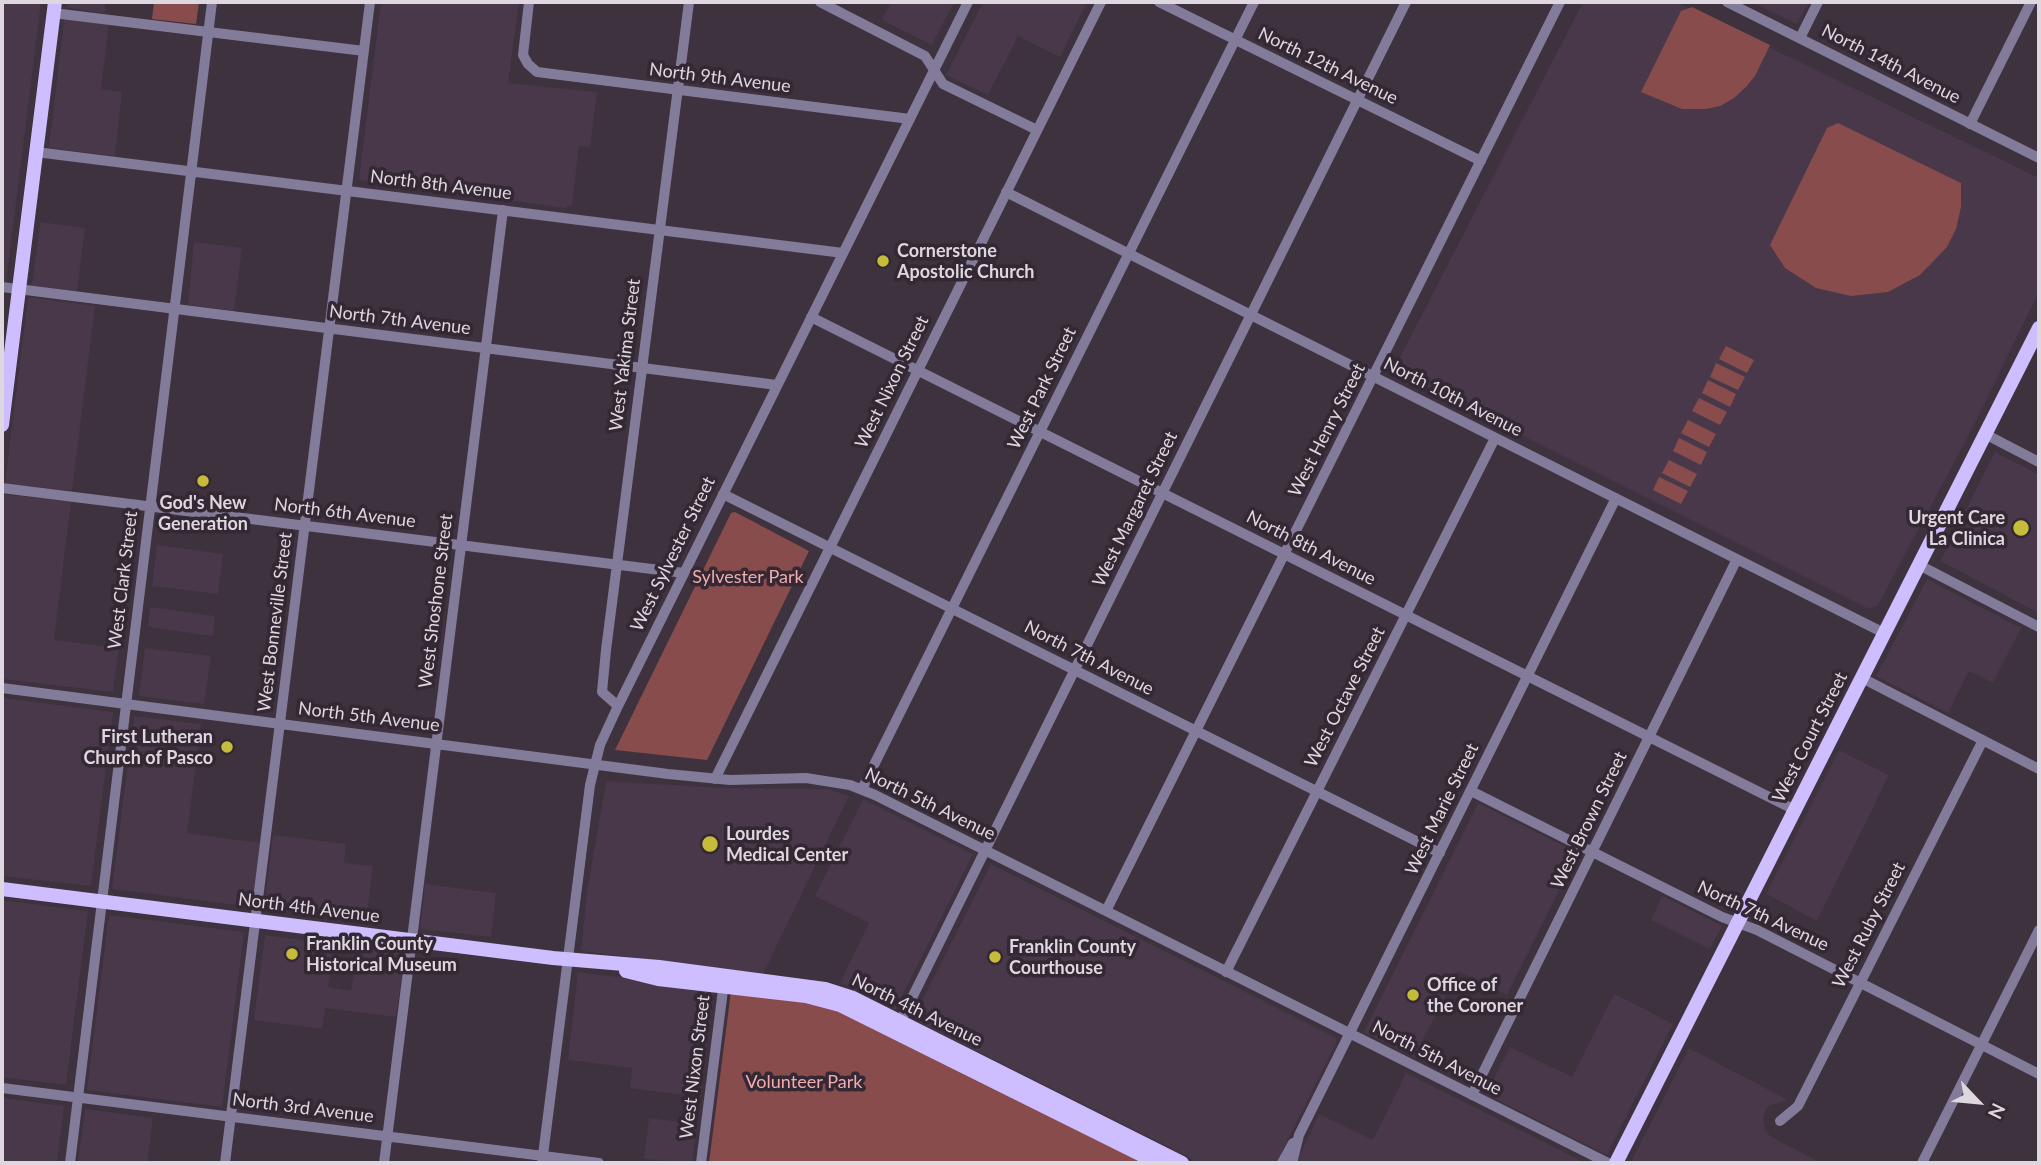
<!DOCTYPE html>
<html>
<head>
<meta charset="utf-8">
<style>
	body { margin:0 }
	#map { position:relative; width:2041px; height:1165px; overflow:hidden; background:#3d323e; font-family:Lato,sans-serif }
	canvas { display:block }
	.frame { position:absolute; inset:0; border:4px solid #dfd7df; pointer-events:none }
	.north { position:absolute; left:1943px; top:1067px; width:70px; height:70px; -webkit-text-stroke:5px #332834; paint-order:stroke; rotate:116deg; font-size:19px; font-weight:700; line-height:28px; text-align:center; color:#dfd7df }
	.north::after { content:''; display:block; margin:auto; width:24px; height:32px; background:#dfd7df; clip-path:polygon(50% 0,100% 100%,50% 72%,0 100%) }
</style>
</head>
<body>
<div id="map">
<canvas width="2041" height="1165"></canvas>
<div class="frame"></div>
<div class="north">N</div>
</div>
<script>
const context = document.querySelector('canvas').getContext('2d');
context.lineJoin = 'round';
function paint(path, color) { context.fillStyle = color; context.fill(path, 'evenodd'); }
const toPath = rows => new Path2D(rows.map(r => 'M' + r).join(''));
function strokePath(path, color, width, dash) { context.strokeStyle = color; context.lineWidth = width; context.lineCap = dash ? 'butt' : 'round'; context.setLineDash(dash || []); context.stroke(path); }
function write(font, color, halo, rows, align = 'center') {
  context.font = font + ' Lato,sans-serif'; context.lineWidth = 7; context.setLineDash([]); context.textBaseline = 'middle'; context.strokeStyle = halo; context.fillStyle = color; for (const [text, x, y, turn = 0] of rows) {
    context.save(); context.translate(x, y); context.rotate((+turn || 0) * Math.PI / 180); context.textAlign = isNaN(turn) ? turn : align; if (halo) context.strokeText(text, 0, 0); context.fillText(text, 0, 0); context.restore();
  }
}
const built = toPath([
	[2,2,41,2,6,283,2,282],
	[68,2,106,2,105,13,67,8],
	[381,2,519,2,508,83,597,92,590,147,579,146,572,204,565,208,359,180],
	[891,2,954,2,932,45,882,20],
	[983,2,1087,2,1060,57,1018,36,988,95,946,75],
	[1583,2,1676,2,2039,178,2039,291,1974,425,1878,605,1869,609,1393,371],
	[1751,2,1809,2,1797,24],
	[64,19,109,24,101,89,122,92,115,156,49,148],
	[40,222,85,228,77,291,32,286],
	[194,242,242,248,234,311,188,305],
	[28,297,95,306,72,491,5,483],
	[1995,452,2039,475,2039,613,1940,561],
	[2,494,71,502,54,640,119,648,113,692,2,679],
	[157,545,223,554,218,594,152,586],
	[1927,579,2021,628,1993,683,1969,671,1948,713,1876,676],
	[150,607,215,616,213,636,148,627],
	[145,648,211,656,204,704,139,696],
	[2,698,113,712,91,886,2,876],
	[134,716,201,724,187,833,260,843,252,907,112,889],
	[1839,750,1889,775,1817,921,1766,894],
	[606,781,720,788,828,789,849,796,763,974,581,951,587,892],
	[863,799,973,854,895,1010,840,983,869,923,815,896],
	[1478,803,1578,853,1507,995,1458,971,1414,1057,1364,1032],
	[273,835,346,844,344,863,373,866,366,922,264,909],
	[991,864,1335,1037,1337,1041,1282,1151,1279,1163,1195,1163,1189,1157,913,1019],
	[425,884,496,893,491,937,420,929],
	[1662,896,1722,926,1710,949,1651,920],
	[2,900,88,911,66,1085,2,1077],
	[109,915,244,932,222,1107,87,1090],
	[265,935,334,944,328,987,351,991,358,947,405,952,396,1017,325,1008,322,1029,254,1020],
	[578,972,714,989,701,1097,630,1088,632,1068,568,1060],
	[1614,994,1673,1024,1607,1155,1486,1094,1510,1047,1572,1077],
	[1689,1048,1788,1100,1768,1106,1763,1116,1765,1130,1771,1137,1816,1160,1814,1163,1631,1162],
	[1406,1073,1586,1163,1296,1163,1319,1114,1373,1140],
	[2,1098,64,1106,57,1163,2,1163],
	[85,1109,153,1118,147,1163,78,1163],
	[649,1118,697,1124,692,1163,644,1159]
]);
const green = toPath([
	[154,2,199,2,196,24,152,19],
	[1692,7,1770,45,1755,76,1746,87,1734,98,1720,106,1706,109,1682,109,1641,92,1681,11],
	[1838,123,1961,183,1961,207,1956,229,1947,247,1920,275,1888,292,1851,296,1816,288,1785,268,1770,245,1827,128],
	[1726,346,1754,360,1747,373,1719,359],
	[1716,363,1745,377,1738,390,1710,377],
	[1708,380,1736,394,1730,407,1702,393],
	[1699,398,1727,412,1720,425,1692,411],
	[1688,420,1716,434,1709,447,1681,433],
	[1679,438,1707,452,1701,465,1673,451],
	[1669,460,1697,474,1690,487,1662,473],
	[1659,477,1688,491,1681,504,1653,490],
	[735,512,809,551,707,760,615,750,731,513],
	[731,991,830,1006,1149,1163,709,1163]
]);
const minor = toPath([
	[529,2,523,55,528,64,537,72,910,119],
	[820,2,925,56,943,84,1037,130],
	[1159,2,1481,161],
	[1727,2,2039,158],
	[53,13,364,51],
	[1800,38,1818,2],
	[1970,124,2031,2],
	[36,152,843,253],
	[1006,192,1884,633],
	[2,287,777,385],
	[811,317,1795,810],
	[1985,434,2039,462],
	[2,488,684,573],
	[723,494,1440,853],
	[1919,565,2039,627],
	[1862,678,2039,769],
	[2,688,668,774,730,780,806,778,850,785,875,795,1608,1163],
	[618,706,602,692,606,650,689,2],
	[715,779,1101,2],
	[862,789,1254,2],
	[1471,791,1722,917,1757,930,2039,1074],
	[1106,911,1560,2],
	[1226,972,1495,438],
	[898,1026,1406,2],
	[2,1088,599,1163],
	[1472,1095,1737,559],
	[1780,1121,1798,1106,1983,740],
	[70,1163,212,2],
	[225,1163,370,2],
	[384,1163,503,210],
	[542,1163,590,785,600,745,618,706,968,2],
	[701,1163,724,982],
	[1282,1163,1293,1143],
	[1292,1163,1299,1135,1616,498],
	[1922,1163,2039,930]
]);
const major = toPath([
	[2,425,55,2],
	[2,889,553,958,659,967,825,989,853,998,1182,1163],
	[626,971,658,979,806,996,840,1005,1158,1163],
	[1616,1163,2039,328]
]);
const markers = [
	[883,261,7,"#c6bc3c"],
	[203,481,7,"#c6bc3c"],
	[2021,528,9,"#c6bc3c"],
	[227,747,7,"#c6bc3c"],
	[710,844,9,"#c6bc3c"],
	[292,954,7,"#c6bc3c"],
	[995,957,7,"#c6bc3c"],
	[1413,995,7,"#c6bc3c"]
];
const streetNames = [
	["North 14th Avenue",1891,64,27],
	["North 12th Avenue",1328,66,26],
	["North 9th Avenue",720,78,7],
	["North 8th Avenue",441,185,7],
	["North 7th Avenue",400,320,7],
	["West Yakima Street",625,355,-83],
	["West Nixon Street",892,382,-64],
	["West Park Street",1042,388,-64],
	["North 10th Avenue",1453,397,27],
	["West Henry Street",1327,430,-63],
	["West Margaret Street",1135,509,-64],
	["North 6th Avenue",345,513,7],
	["North 8th Avenue",1311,548,27],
	["West Sylvester Street",673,554,-64],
	["West Clark Street",123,580,-83],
	["West Shoshone Street",436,601,-83],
	["West Bonneville Street",275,622,-83],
	["North 7th Avenue",1089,658,27],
	["West Octave Street",1345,697,-63],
	["North 5th Avenue",369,717,7],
	["West Court Street",1810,737,-63],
	["North 5th Avenue",930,804,26],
	["West Marie Street",1442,809,-64],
	["West Brown Street",1589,820,-64],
	["North 4th Avenue",309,908,7],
	["North 7th Avenue",1763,916,25],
	["West Ruby Street",1869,925,-63],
	["North 4th Avenue",917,1010,26],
	["North 5th Avenue",1437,1058,27],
	["West Nixon Street",695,1067,-83],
	["North 3rd Avenue",303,1108,7]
];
const poiNames = [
	["Cornerstone",897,251],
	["Apostolic Church",897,272],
	["God's New",203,503,"center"],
	["Generation",203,524,"center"],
	["Urgent Care",2005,518,"right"],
	["La Clinica",2005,539,"right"],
	["First Lutheran",213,737,"right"],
	["Church of Pasco",213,758,"right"],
	["Lourdes",726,834],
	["Medical Center",726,855],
	["Franklin County",306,944],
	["Historical Museum",306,965],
	["Franklin County",1009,947],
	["Courthouse",1009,968],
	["Office of",1427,985],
	["the Coroner",1427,1006]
];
const parkNames = [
	["Sylvester Park",748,577],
	["Volunteer Park",804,1082]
];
paint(built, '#483849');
paint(green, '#884c4c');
strokePath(minor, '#827b9a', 10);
strokePath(major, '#cebeff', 14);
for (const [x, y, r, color] of markers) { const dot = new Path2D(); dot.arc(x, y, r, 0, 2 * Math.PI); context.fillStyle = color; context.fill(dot); strokePath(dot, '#332834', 2.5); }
write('18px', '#dfd7df', '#332834', streetNames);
write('bold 18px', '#dfd7df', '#332834', poiNames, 'left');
write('18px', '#f2acab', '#332834', parkNames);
</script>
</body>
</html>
